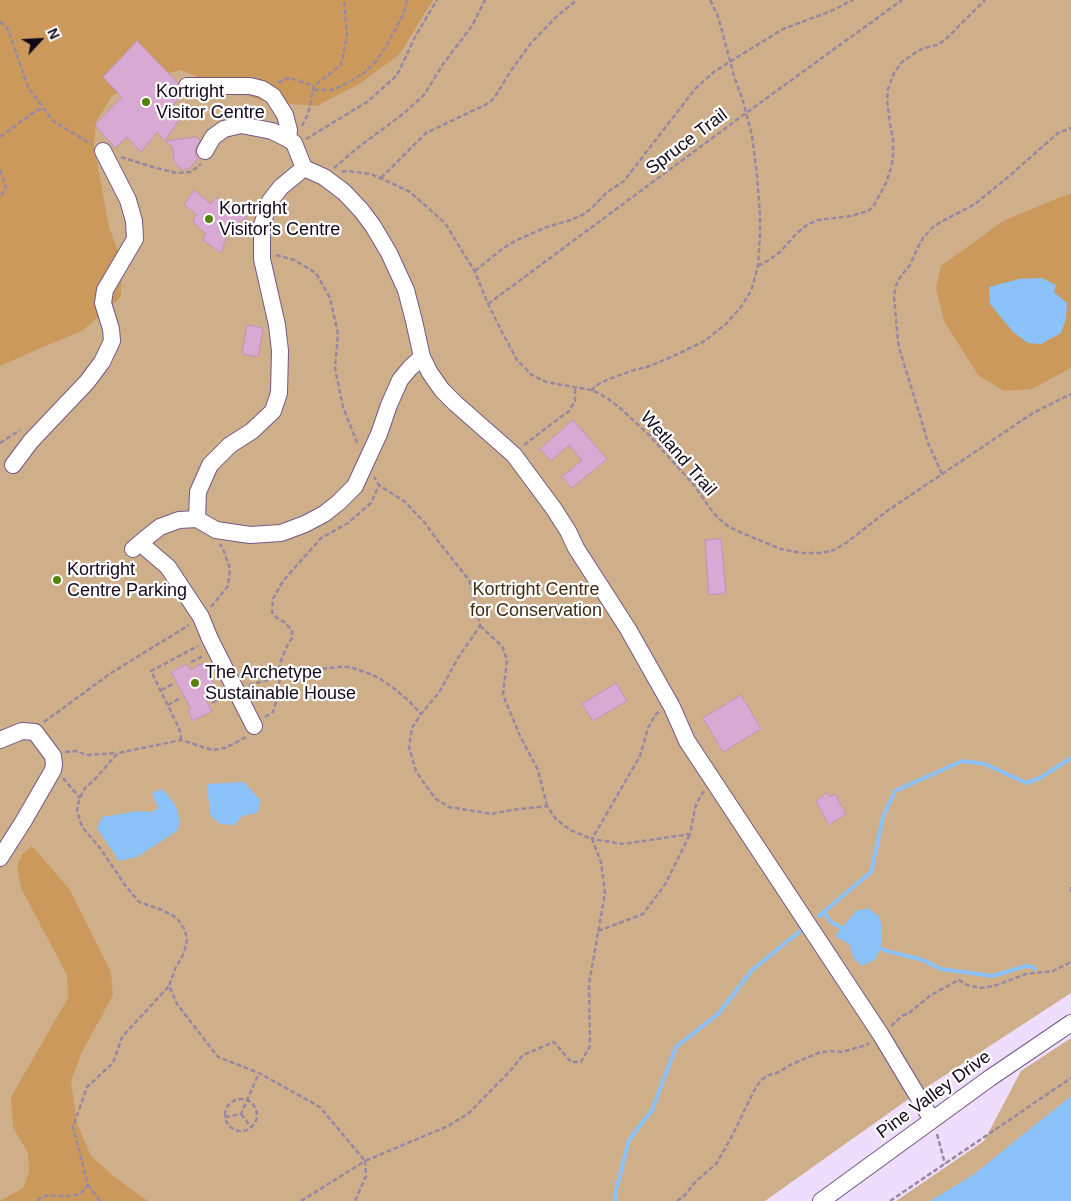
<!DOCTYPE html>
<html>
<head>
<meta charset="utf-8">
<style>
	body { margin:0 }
	#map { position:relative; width:1071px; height:1201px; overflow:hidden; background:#eeddfc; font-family:Helvetica,sans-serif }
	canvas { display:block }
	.north { position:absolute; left:15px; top:15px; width:50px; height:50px; -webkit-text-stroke:4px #fff; paint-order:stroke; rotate:65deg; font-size:14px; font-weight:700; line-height:20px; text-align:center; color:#120819 }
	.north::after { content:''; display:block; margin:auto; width:18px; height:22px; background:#120819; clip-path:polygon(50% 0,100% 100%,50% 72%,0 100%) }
</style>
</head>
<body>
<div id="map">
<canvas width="1071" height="1201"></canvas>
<div class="north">N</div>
</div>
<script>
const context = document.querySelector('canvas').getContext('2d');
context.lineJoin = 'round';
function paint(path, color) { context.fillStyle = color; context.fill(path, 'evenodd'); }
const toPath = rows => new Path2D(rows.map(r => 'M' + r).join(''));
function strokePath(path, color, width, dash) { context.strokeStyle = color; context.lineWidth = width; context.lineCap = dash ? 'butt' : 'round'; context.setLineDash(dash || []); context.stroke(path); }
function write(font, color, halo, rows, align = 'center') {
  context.font = font + ' Helvetica,sans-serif'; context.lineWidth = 4.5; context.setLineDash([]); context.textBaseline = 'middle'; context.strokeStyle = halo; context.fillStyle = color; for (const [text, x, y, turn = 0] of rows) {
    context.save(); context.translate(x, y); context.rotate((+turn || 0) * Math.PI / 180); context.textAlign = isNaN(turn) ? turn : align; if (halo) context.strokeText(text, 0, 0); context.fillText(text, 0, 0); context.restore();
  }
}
const green = toPath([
	[0,0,1071,0,1071,993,910,1098,765,1201,0,1201],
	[1071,1038,1071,1201,896,1201,984,1141,1021,1071]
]);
const forest = toPath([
	[0,0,433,0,399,55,359,84,317,106,265,102,180,70,144,80,112,96,96,122,94,146,109,227,122,262,121,297,82,331,36,350,0,366],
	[1071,194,1071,368,1032,389,1004,391,978,375,944,321,936,288,941,266,1003,221,1063,196],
	[32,846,70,890,111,972,113,995,81,1054,71,1081,77,1124,91,1156,117,1179,148,1201,0,1201,23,1188,29,1172,28,1153,13,1127,11,1097,68,998,67,975,21,888,17,866,22,854]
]);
const water = toPath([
	[1042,278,1056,285,1054,292,1067,303,1066,319,1061,333,1041,344,1028,343,1013,332,990,304,989,287,1019,279],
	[244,782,261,801,257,813,242,816,235,825,220,824,210,815,207,784],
	[161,789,167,794,176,806,180,822,177,831,137,857,119,861,97,828,102,817,138,811,152,812,158,808,152,793],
	[868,908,880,917,882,932,881,946,875,960,862,966,854,959,849,944,835,936,856,911],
	[1071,1096,1071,1201,930,1201,973,1175]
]);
const stream = toPath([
	[823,912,831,922,844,929],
	[819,916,871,872,883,817,895,791,962,761,985,764,1026,783,1040,778,1071,758],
	[877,947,887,951,923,960,941,969,993,976,1026,966,1033,967,1035,969],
	[616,1201,616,1190,629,1140,652,1110,676,1047,719,1013,752,970,804,928]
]);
const building = toPath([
	[137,41,178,83,178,91,183,95,170,108,180,118,165,141,157,132,141,152,127,137,115,148,95,125,122,97,103,77,137,41],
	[196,137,200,140,195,151,196,156,198,158,190,168,182,170,174,162,173,148,166,141,196,137],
	[194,190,211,204,216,197,227,209,232,202,247,217,229,230,221,253,203,240,206,234,193,222,196,214,184,205,194,190],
	[247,325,263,328,258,357,242,354,247,325],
	[573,420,607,459,572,488,562,477,582,460,569,445,551,461,540,449,573,420],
	[721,539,726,593,709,595,705,540,721,539],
	[203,663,219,693,206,700,212,711,193,721,188,711,191,709,171,672,187,664,191,670,203,663],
	[616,683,627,701,593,721,582,704,616,683],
	[741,695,761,729,723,752,703,718,741,695],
	[827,793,830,797,835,794,846,814,829,825,816,801,827,793]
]);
const path = toPath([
	[0,22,8,29,28,87,53,121,91,144],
	[278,83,283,80,290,78,314,86],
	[314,90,331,90,342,86,364,73,376,61,388,43,404,13,407,0],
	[302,126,308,114,314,86,341,65,347,36,344,0],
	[0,137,37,110,44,109],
	[306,139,367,102,394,78,399,71,416,35,437,0],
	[121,157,156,168,177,173,191,172,201,164],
	[334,168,356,149,403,114,424,95,443,64,472,26,485,0],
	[0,170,6,187,0,198],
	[342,172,347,171,371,174,391,183,410,192,445,223,475,272,488,304,503,334,517,360,532,375,546,382,591,390,596,392,607,398,620,408,647,433,694,485,709,507,718,518,729,527,742,533,781,549,801,553,820,553,834,550,846,543,887,511,1033,413,1071,394],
	[381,178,426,133,489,103,495,97,510,72,531,43,557,16,577,0],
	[276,255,294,260,316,273,330,298,338,334,335,368,343,407,358,445],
	[758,266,769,260,780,252,797,233,807,225,818,220,851,216,868,211,873,207,886,183,890,171,893,158,893,139,890,124,887,100,888,89,894,73,902,62,915,53,924,48,937,45,945,40,985,0],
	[475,271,502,249,517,240,544,228,571,220,584,214,592,208,606,193,624,181,695,89,715,71,783,29,831,11,853,0],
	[488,304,746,113,902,0],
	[592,391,595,386,609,379,634,370,647,367,669,358,703,342,726,324,741,307,751,291,758,266,760,235,760,215,757,176,752,135,743,101,734,76,718,16,710,0],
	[0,443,20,430],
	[524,445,537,435,569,411,575,401,575,387],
	[942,474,928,443,918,409,900,351,898,342,894,296,896,285,901,276,910,265,917,249,923,238,932,228,939,223,975,204,1007,178,1058,133,1071,128],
	[211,607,228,586,230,569,223,549,220,544],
	[480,626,502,646,507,660,503,695,520,736,538,770,547,806],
	[191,662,203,656],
	[249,685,289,674,336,667,350,667,365,672,379,678,396,690,408,700,421,714],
	[161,690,173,684],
	[212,703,224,696],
	[168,705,180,698],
	[659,712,655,715,648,728,640,756,592,839,623,844,690,834,696,804,704,791],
	[265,717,273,712,277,699,280,676,280,663,287,646,292,638,292,630,284,622,277,618,272,612,273,599,283,581,321,538,348,523,371,503,379,485,374,477],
	[44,722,111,673,189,625],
	[246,737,237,742,225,748,212,750,181,740,118,753,95,779,85,788,79,800,77,811,82,827,100,848,125,885,139,902,162,910,177,918,185,930,187,940,184,953,175,969,169,986,177,1004,218,1057,259,1073,320,1107,365,1161,448,1126,469,1113,510,1071,523,1055,554,1042,571,1062,581,1062,590,1046,589,984,605,893,601,862,592,839,570,830,556,819,547,806,512,810,492,814,449,807,436,799,426,786,416,771,409,747,412,728,421,714,440,691,458,658,480,626,477,606,469,580,438,541,425,523,405,502,379,485],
	[181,740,180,731,175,720,151,671,198,646],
	[65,752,76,751,87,755,116,753],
	[63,778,80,798],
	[1071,887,1071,893],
	[598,931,643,914,666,883,690,834],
	[891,1026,902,1016,909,1013,931,995,955,982,959,980,967,985,980,988,994,986,1026,974,1053,971,1071,962],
	'225 1115a16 16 0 1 1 32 0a16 16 0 1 1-32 0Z',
	[241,1114,251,1127],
	[225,1117,241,1114,259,1073],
	[937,1134,945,1164],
	[88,1185,100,1201],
	[38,1201,40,1198,49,1195,57,1196,70,1196,80,1194,88,1185,73,1127,87,1087,113,1063,122,1037,169,986],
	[301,1201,365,1161,366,1176,355,1201],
	[677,1201,684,1196,696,1181,716,1164,730,1140,755,1089,761,1080,769,1075,777,1073,790,1065,818,1053,830,1051,842,1052,866,1045,869,1043],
	[890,1201,1071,1078]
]);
const minor = toPath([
	[187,86,250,86,262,89,273,96,285,115,289,130,288,139],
	[205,151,213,137,224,129,241,125,272,131,288,139,294,143,304,168,324,177,344,192,361,210,373,226,389,253,406,290,414,321,422,357,430,373,442,390,455,403,514,455,554,509,568,531,576,548,628,629,672,707,687,741,881,1035,932,1120],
	[13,465,31,441,87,382,102,362,112,341,111,329,103,303,105,290,135,239,134,221,128,200,103,151],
	[197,519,198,492,210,465,230,445,252,431,273,411,279,393,280,351,277,325,262,259,262,225,270,201,281,187,304,168],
	[140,543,168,567,201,617,210,639,254,726],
	[133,549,146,538,160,527,179,520,197,519,216,530,250,535,281,533,305,524,324,514,338,503,355,486,379,434,389,405,400,380,410,368,422,357],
	[0,740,22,731,35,732,53,756,54,764,53,770,23,822,0,858],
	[821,1201,990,1078,1071,1023]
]);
const markers = [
	[146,102,5,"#56820d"],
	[209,219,5,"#56820d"],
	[57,580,5,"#56820d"],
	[195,683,5,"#56820d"]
];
const poiNames = [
	["Kortright",156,92],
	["Visitor Centre",156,113],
	["Kortright",219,209],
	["Visitor's Centre",219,230],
	["Kortright",67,570],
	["Centre Parking",67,591],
	["The Archetype",205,673],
	["Sustainable House",205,694]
];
const streetNames = [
	["Spruce Trail",687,142,-37],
	["Wetland Trail",678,454,49],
	["Pine Valley Drive",934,1095,-36]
];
const parkNames = [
	["Kortright Centre",536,590],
	["for Conservation",536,611]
];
paint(green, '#cfaf8a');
paint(forest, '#cc995c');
paint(water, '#8bc2fa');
strokePath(stream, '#8bc2fa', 4);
paint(building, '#d8aad3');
strokePath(building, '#c093bb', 1);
strokePath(minor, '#735986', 18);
strokePath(path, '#9889a3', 2.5, [5, 2.5]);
strokePath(minor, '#fff', 16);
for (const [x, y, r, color] of markers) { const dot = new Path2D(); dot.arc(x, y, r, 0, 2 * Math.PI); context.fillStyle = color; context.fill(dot); strokePath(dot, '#fff', 2); }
write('18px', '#120819', '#fff', poiNames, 'left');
write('18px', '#120819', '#fff', streetNames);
write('18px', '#422c11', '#fff', parkNames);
</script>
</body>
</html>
